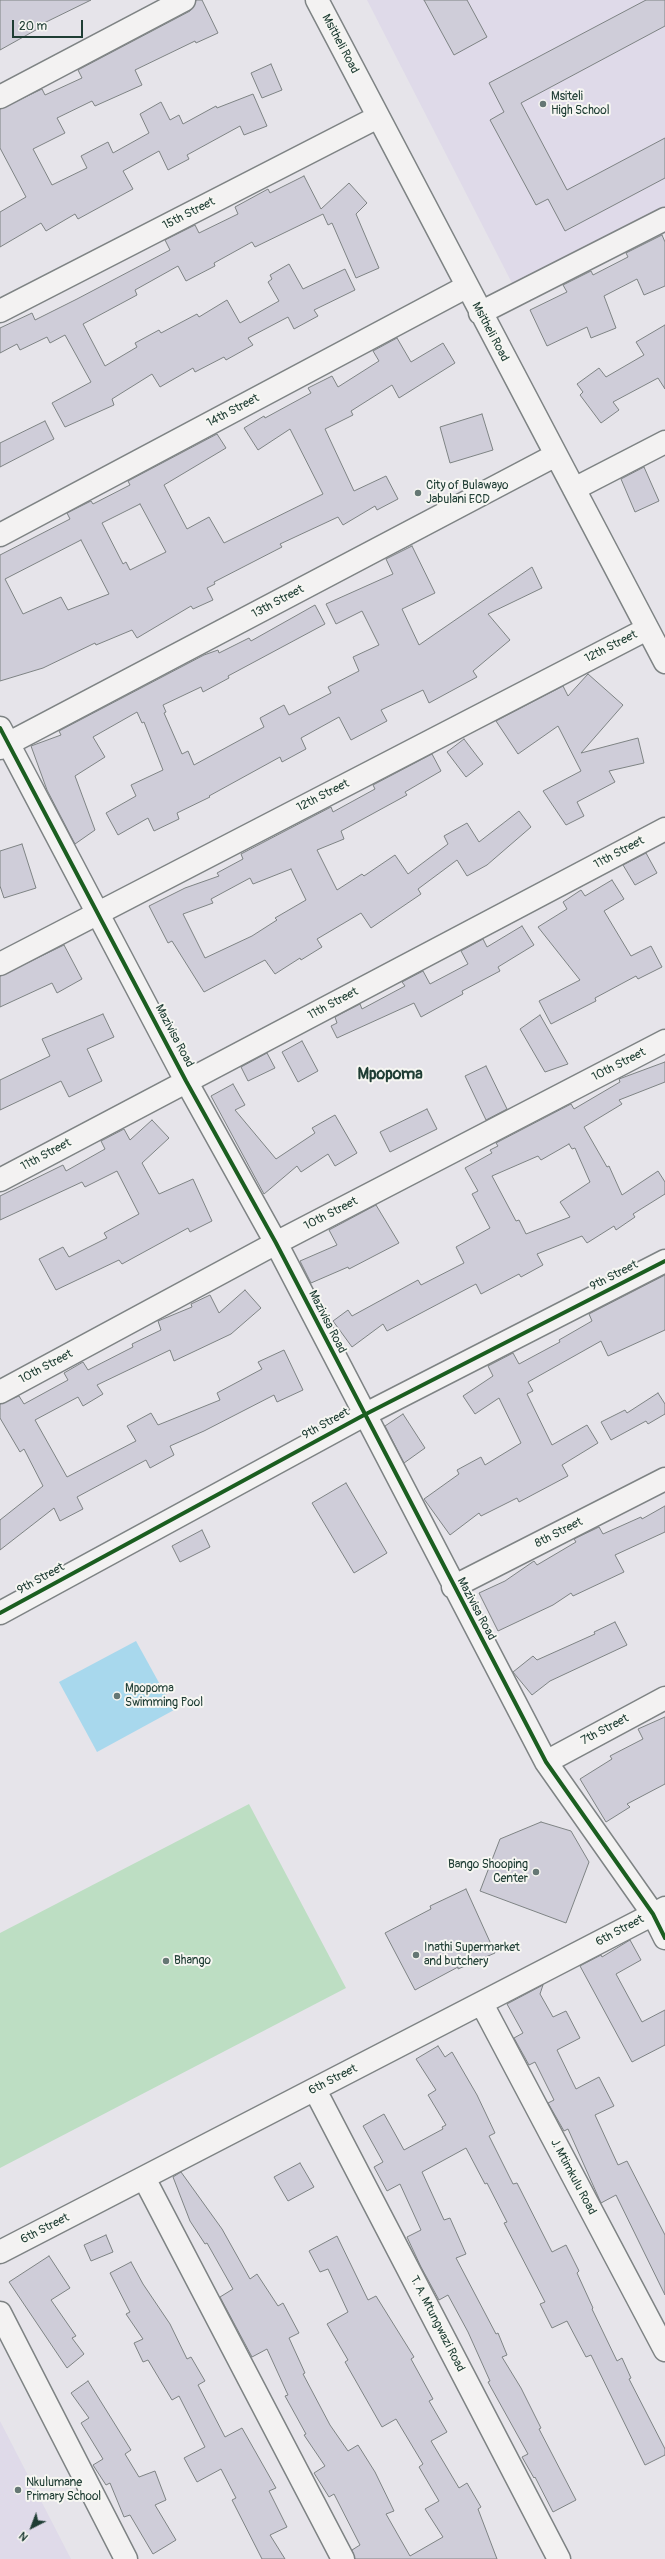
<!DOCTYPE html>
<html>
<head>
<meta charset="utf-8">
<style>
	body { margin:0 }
	#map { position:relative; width:665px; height:2559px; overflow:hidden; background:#e6e4ea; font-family:Pangolin,sans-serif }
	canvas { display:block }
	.north { position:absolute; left:12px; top:2507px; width:40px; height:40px; -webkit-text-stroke:3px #f6f6f2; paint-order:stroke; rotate:222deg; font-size:11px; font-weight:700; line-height:16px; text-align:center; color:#1f3d34 }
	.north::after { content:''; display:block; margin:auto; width:14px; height:18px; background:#1f3d34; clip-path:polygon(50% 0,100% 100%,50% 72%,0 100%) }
	.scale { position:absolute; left:12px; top:20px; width:71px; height:18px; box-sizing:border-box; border:2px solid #1f3d34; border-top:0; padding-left:5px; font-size:12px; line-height:14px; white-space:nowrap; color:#1f3d34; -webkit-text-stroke:3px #f6f6f2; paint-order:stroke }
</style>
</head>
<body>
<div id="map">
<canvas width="665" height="2559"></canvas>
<div class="north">N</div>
<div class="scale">20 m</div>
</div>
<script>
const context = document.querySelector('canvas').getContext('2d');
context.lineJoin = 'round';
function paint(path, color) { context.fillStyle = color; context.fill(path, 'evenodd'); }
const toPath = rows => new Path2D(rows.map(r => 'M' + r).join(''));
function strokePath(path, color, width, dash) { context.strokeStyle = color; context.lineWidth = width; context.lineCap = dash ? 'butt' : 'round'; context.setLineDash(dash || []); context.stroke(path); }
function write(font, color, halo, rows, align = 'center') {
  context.font = font + ' Pangolin,sans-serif'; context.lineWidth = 4; context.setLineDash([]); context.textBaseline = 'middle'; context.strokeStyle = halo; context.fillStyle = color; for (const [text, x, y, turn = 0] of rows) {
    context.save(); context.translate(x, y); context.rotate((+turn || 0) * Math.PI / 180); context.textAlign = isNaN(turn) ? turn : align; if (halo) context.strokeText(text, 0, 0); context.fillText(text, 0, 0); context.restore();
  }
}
const built = toPath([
	[367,0,665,0,665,209,515,289],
	[0,2421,71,2559,0,2559]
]);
const green = toPath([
	[249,1804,346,1988,0,2168,0,1933]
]);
const water = toPath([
	[136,1641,174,1710,97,1752,59,1682]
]);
const building = toPath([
	[0,0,91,0,42,24,43,26,0,50,0,0],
	[196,0,202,0,218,33,196,43,195,41,135,70,142,85,95,106,92,101,57,118,65,133,33,149,52,185,87,168,81,156,108,142,113,153,149,133,140,114,161,102,170,120,179,115,183,124,216,106,217,108,253,94,267,126,244,135,240,126,187,155,189,159,168,170,159,151,123,171,133,189,78,219,75,214,46,231,41,223,0,247,0,212,26,197,0,148,0,109,42,89,45,95,82,78,78,70,190,11,196,0],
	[424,0,467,0,487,37,454,55,424,0],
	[646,0,665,0,665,26,521,103,567,190,665,138,665,178,565,231,548,199,536,205,490,120,504,112,489,83,646,0],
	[271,64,282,90,262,98,251,73,271,64],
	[304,176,321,209,349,183,367,203,356,214,379,268,356,278,332,223,328,225,323,214,255,247,252,242,214,263,215,266,186,281,178,266,135,290,137,295,83,324,105,366,137,347,135,343,159,330,161,333,197,314,199,317,227,300,240,323,279,301,268,282,272,279,270,275,289,264,303,289,345,269,355,290,314,310,318,316,294,329,288,317,248,338,253,345,226,360,224,357,195,372,193,368,160,387,152,374,112,399,114,405,65,427,52,403,91,382,65,335,50,343,47,337,20,350,17,344,0,353,0,328,32,313,35,320,77,299,170,250,165,240,195,225,199,233,238,214,235,207,268,189,270,193,304,176],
	[662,235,665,242,665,286,644,295,637,279,604,296,616,328,591,338,587,327,547,346,530,310,567,292,563,285,591,271,593,275,628,257,626,253,662,235],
	[665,325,665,389,658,378,613,402,619,410,601,423,580,395,583,392,577,384,599,368,606,377,644,355,636,342,665,325],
	[397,338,411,362,443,343,455,363,399,398,392,385,351,411,353,415,325,429,354,491,386,476,398,499,377,510,375,506,343,525,338,517,280,544,282,547,214,582,215,584,207,588,213,600,193,609,191,606,137,638,132,630,96,645,95,643,43,668,0,681,0,555,70,519,67,513,91,501,93,504,130,485,128,481,217,434,226,448,164,485,187,529,209,517,224,543,323,494,290,429,258,450,244,428,264,416,265,418,311,393,308,388,332,376,338,387,379,361,373,351,397,338],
	[140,504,166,552,130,570,126,562,123,564,102,523,140,504],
	[81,540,109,594,68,610,61,597,23,614,5,579,81,540],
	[482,414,493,450,450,463,440,427,482,414],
	[45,421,54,439,0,467,0,443,45,421],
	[644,467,659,501,635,512,621,479,644,467],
	[412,546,435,593,402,609,419,645,532,567,542,588,488,614,510,640,473,671,477,677,429,703,423,690,381,710,387,721,351,740,339,717,301,738,306,749,282,762,280,757,209,796,210,797,177,813,179,819,154,831,148,818,118,835,106,813,136,796,131,785,163,770,144,722,142,723,137,712,93,737,105,757,75,776,95,830,75,844,47,790,31,746,61,735,59,731,204,655,218,650,219,653,249,638,251,641,315,605,325,624,228,676,229,678,203,692,201,687,163,705,166,712,164,713,182,754,188,751,194,765,264,727,260,718,284,705,289,715,331,693,328,687,359,671,353,657,379,645,362,611,336,624,326,604,393,574,386,559,412,546],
	[588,674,623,705,581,753,638,738,644,763,609,771,615,782,577,802,584,816,566,825,543,791,581,771,558,726,518,754,496,721,563,686,568,696,588,674],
	[464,739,483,764,466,777,447,752,464,739],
	[432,754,441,771,405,792,407,795,341,831,344,839,317,850,337,890,362,874,364,876,395,855,408,874,448,844,444,836,467,823,479,842,519,811,531,827,487,865,467,876,457,860,418,889,421,894,371,928,361,913,317,939,322,947,301,960,300,958,275,974,265,960,204,992,172,941,168,943,149,906,185,888,219,876,217,873,243,859,241,854,331,807,333,812,375,789,373,785,432,754],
	[291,869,306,900,275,918,277,920,252,936,205,958,183,914,213,903,211,899,250,878,253,884,291,869],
	[22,844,36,888,4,898,0,886,0,851,22,844],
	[646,853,657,873,635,885,623,865,646,853],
	[612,880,624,899,604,911,631,956,651,946,662,967,638,979,636,976,595,998,596,1001,551,1024,539,1001,580,980,538,927,567,909,563,902,581,890,585,896,612,880],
	[522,926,534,945,498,967,500,971,462,991,463,994,421,1017,414,1003,337,1038,331,1026,337,1023,335,1017,360,1004,362,1009,405,986,402,982,423,971,430,984,468,964,461,951,483,939,487,947,522,926],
	[64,945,82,979,57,993,52,983,0,1007,0,976,64,945],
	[103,1014,114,1037,87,1049,102,1081,69,1097,61,1081,0,1110,0,1080,50,1056,42,1039,103,1014],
	[540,1015,568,1064,545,1072,520,1029,540,1015],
	[302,1041,318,1071,298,1082,282,1052,302,1041],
	[267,1053,275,1068,248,1081,241,1067,267,1053],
	[665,1062,665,1082,619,1100,622,1104,584,1127,607,1167,609,1166,622,1195,658,1171,665,1182,665,1194,633,1214,635,1217,616,1230,614,1226,587,1243,582,1236,537,1254,543,1265,521,1277,519,1274,481,1294,476,1284,387,1331,383,1324,352,1347,333,1321,348,1310,352,1316,418,1280,421,1285,464,1263,456,1247,490,1228,472,1194,478,1191,465,1168,492,1153,490,1150,498,1146,496,1143,571,1104,574,1109,620,1082,619,1079,665,1062],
	[569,1144,572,1149,575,1148,590,1182,560,1202,570,1217,526,1234,519,1220,516,1221,492,1176,538,1156,541,1160,569,1144],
	[486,1066,507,1109,486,1120,465,1076,486,1066],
	[233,1084,245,1105,235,1110,276,1159,315,1133,312,1128,335,1115,357,1153,335,1166,328,1154,301,1172,297,1166,264,1194,211,1096,233,1084],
	[427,1109,437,1129,390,1152,380,1132,427,1109],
	[152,1120,169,1138,142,1163,159,1194,193,1179,212,1221,190,1232,188,1228,122,1264,119,1260,56,1290,39,1259,63,1247,69,1257,107,1238,104,1233,139,1214,117,1171,85,1187,82,1182,0,1220,0,1196,63,1165,66,1171,105,1149,101,1141,124,1129,130,1140,152,1120],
	[376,1205,399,1243,349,1269,348,1267,311,1283,300,1261,337,1245,329,1230,376,1205],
	[665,1275,665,1330,608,1356,601,1341,528,1382,533,1391,527,1394,552,1445,587,1425,598,1443,562,1465,568,1476,519,1502,517,1498,481,1516,479,1513,450,1535,424,1499,459,1474,457,1470,481,1457,485,1465,521,1443,499,1398,475,1414,463,1396,493,1376,488,1366,513,1353,519,1364,560,1342,559,1340,592,1321,589,1314,665,1275],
	[245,1290,261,1308,231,1334,174,1361,170,1350,97,1385,103,1394,83,1406,78,1397,35,1420,67,1477,136,1441,127,1426,151,1413,158,1425,220,1400,217,1393,262,1369,258,1362,284,1350,303,1390,277,1402,274,1395,204,1431,170,1446,174,1455,150,1468,146,1460,103,1483,77,1497,83,1509,60,1521,54,1508,0,1550,0,1520,43,1486,24,1449,20,1452,0,1418,0,1404,19,1396,24,1404,68,1380,64,1373,83,1362,88,1370,133,1347,132,1344,161,1330,158,1321,192,1307,191,1304,210,1295,219,1313,245,1290],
	[658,1393,665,1404,665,1414,648,1424,646,1421,611,1440,601,1422,625,1410,627,1413,658,1393],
	[403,1414,425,1448,404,1463,385,1426,403,1414],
	[346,1483,387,1553,354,1573,312,1503,346,1483],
	[665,1506,665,1532,615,1555,624,1572,573,1596,571,1593,553,1605,498,1631,479,1593,505,1581,534,1561,537,1565,576,1542,574,1539,599,1527,603,1534,641,1517,642,1519,665,1506],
	[202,1530,210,1547,180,1562,172,1546,202,1530],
	[615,1622,627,1645,550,1681,532,1695,513,1672,533,1656,537,1660,595,1634,594,1632,615,1622],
	[665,1717,665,1784,627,1804,630,1807,606,1822,580,1779,612,1759,610,1756,643,1739,638,1729,665,1717],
	[541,1822,571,1831,589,1862,566,1923,480,1891,500,1839,541,1822],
	[466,1889,495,1953,458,1969,458,1967,415,1990,385,1933,431,1909,430,1906,466,1889],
	[630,1940,641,1960,616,1974,642,2022,665,2010,665,2045,632,2062,580,1966,601,1955,602,1957,630,1940],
	[543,1985,540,1994,553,2017,566,2011,580,2038,557,2050,576,2089,599,2077,614,2106,595,2115,618,2165,627,2161,665,2235,665,2295,616,2195,601,2203,568,2129,564,2131,548,2103,554,2100,535,2062,529,2065,514,2038,523,2033,507,2004,543,1985],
	[438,2046,445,2057,452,2052,477,2095,495,2133,489,2136,513,2184,517,2183,552,2252,566,2245,579,2271,577,2273,593,2308,592,2309,617,2361,622,2358,631,2378,629,2379,665,2449,665,2455,645,2465,591,2355,586,2357,567,2321,552,2328,540,2304,545,2302,504,2223,507,2222,487,2183,485,2184,466,2148,422,2172,444,2220,450,2218,466,2254,456,2258,496,2334,498,2333,507,2355,502,2357,521,2388,541,2428,539,2429,576,2500,553,2512,535,2477,534,2478,522,2457,528,2454,488,2382,490,2381,468,2332,448,2295,439,2300,421,2267,407,2237,421,2230,400,2184,387,2191,374,2167,383,2162,363,2126,384,2114,404,2150,443,2129,442,2127,446,2125,428,2095,436,2090,416,2059,438,2046],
	[300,2163,314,2187,288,2201,274,2177,300,2163],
	[181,2172,222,2229,250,2279,257,2274,278,2306,283,2303,299,2333,289,2338,305,2373,303,2374,330,2425,348,2451,358,2445,375,2472,394,2511,386,2514,410,2556,443,2537,425,2509,439,2501,419,2467,423,2464,396,2419,382,2427,345,2362,348,2360,327,2324,348,2312,328,2269,320,2272,309,2251,337,2236,368,2300,376,2296,414,2357,411,2359,433,2399,429,2401,447,2432,431,2441,459,2488,467,2483,481,2507,478,2509,497,2559,355,2559,352,2550,360,2545,334,2494,329,2497,314,2473,325,2466,304,2435,306,2434,285,2396,288,2395,267,2349,252,2357,220,2297,233,2289,207,2243,205,2244,190,2221,173,2177,181,2172],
	[106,2235,113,2252,91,2261,84,2245,106,2235],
	[49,2256,70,2288,51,2300,76,2336,72,2338,84,2354,67,2368,9,2282,49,2256],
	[131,2262,143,2284,170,2324,187,2359,191,2357,205,2381,198,2385,225,2437,242,2428,276,2488,269,2491,287,2527,270,2535,285,2559,262,2559,232,2500,236,2498,221,2469,197,2482,184,2458,205,2447,179,2396,172,2400,148,2360,143,2362,134,2343,143,2339,126,2314,130,2312,110,2273,131,2262],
	[88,2381,131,2450,125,2454,139,2477,155,2471,166,2500,155,2505,176,2540,153,2554,130,2515,124,2517,110,2483,106,2485,93,2465,103,2459,81,2423,89,2418,71,2393,88,2381]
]);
const minor = toPath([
	[317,0,665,662],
	[0,97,184,0],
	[0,311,378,117],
	[480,313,665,219],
	[574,489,665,442],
	[0,535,466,287],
	[0,728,186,1081,276,1243,546,1762,653,1914,665,1938],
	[0,748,556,455],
	[0,964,647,629],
	[0,1180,665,829],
	[0,1392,276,1243,665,1041],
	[453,1587,665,1479],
	[0,1613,364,1415,665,1261],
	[546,1762,665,1698],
	[482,2004,665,2350],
	[315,2090,559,2559],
	[144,2178,343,2559],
	[0,2252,665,1908],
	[0,2313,126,2559]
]);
const cycleway = toPath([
	[0,728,186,1081,276,1243,546,1762,653,1914,665,1938],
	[0,1613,364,1415,665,1261]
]);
const markers = [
	[543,104,4,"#657774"],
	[418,493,4,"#657774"],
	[117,1696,4,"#657774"],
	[536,1872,4,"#657774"],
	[416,1955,4,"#657774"],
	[166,1961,4,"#657774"],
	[18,2490,4,"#657774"]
];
const streetNames = [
	["Msitheli Road",340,44,62],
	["15th Street",189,214,-27],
	["Msitheli Road",490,332,62],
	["14th Street",233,411,-28],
	["13th Street",278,602,-28],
	["12th Street",611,647,-27],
	["12th Street",323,796,-27],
	["11th Street",619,853,-28],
	["11th Street",333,1004,-28],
	["Mazivisa Road",174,1036,62],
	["10th Street",619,1065,-27],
	["11th Street",46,1155,-28],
	["10th Street",331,1214,-27],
	["9th Street",614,1276,-27],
	["Mazivisa Road",327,1322,63],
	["10th Street",46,1367,-28],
	["9th Street",326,1424,-29],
	["8th Street",559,1533,-27],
	["9th Street",41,1579,-29],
	["Mazivisa Road",476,1609,62],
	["7th Street",605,1730,-28],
	["6th Street",620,1931,-28],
	["6th Street",333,2080,-27],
	["J. Mtimkulu Road",573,2177,62],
	["6th Street",45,2229,-27],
	["T. A. Mtungwazi Road",437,2324,63]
];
const poiNames = [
	["Msiteli",551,97],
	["High School",551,111],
	["City of Bulawayo",426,486],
	["Jabulani ECD",426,500],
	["Mpopoma",125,1689],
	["Swimming Pool",125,1703],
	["Bango Shooping",528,1865,"right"],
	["Center",528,1879,"right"],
	["Inathi Supermarket",424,1948],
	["and butchery",424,1962],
	["Bhango",174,1961],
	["Nkulumane",26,2483],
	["Primary School",26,2497]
];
const districtNames = [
	["Mpopoma",390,1075]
];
paint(built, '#dfdae9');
paint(green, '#bddec3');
paint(water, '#a8d8ed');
paint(building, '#cfcdd9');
strokePath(building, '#7e8384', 1);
strokePath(minor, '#7e8384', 25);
strokePath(minor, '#f3f2f2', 22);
strokePath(cycleway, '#1b5e20', 4);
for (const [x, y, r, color] of markers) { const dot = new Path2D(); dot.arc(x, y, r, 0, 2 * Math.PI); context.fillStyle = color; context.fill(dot); strokePath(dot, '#f6f6f2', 1.5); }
write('12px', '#1f3d34', '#f6f6f2', streetNames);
write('12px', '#1f3d34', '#f6f6f2', poiNames, 'left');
write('bold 16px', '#1f3d34', '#f6f6f2', districtNames);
</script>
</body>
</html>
